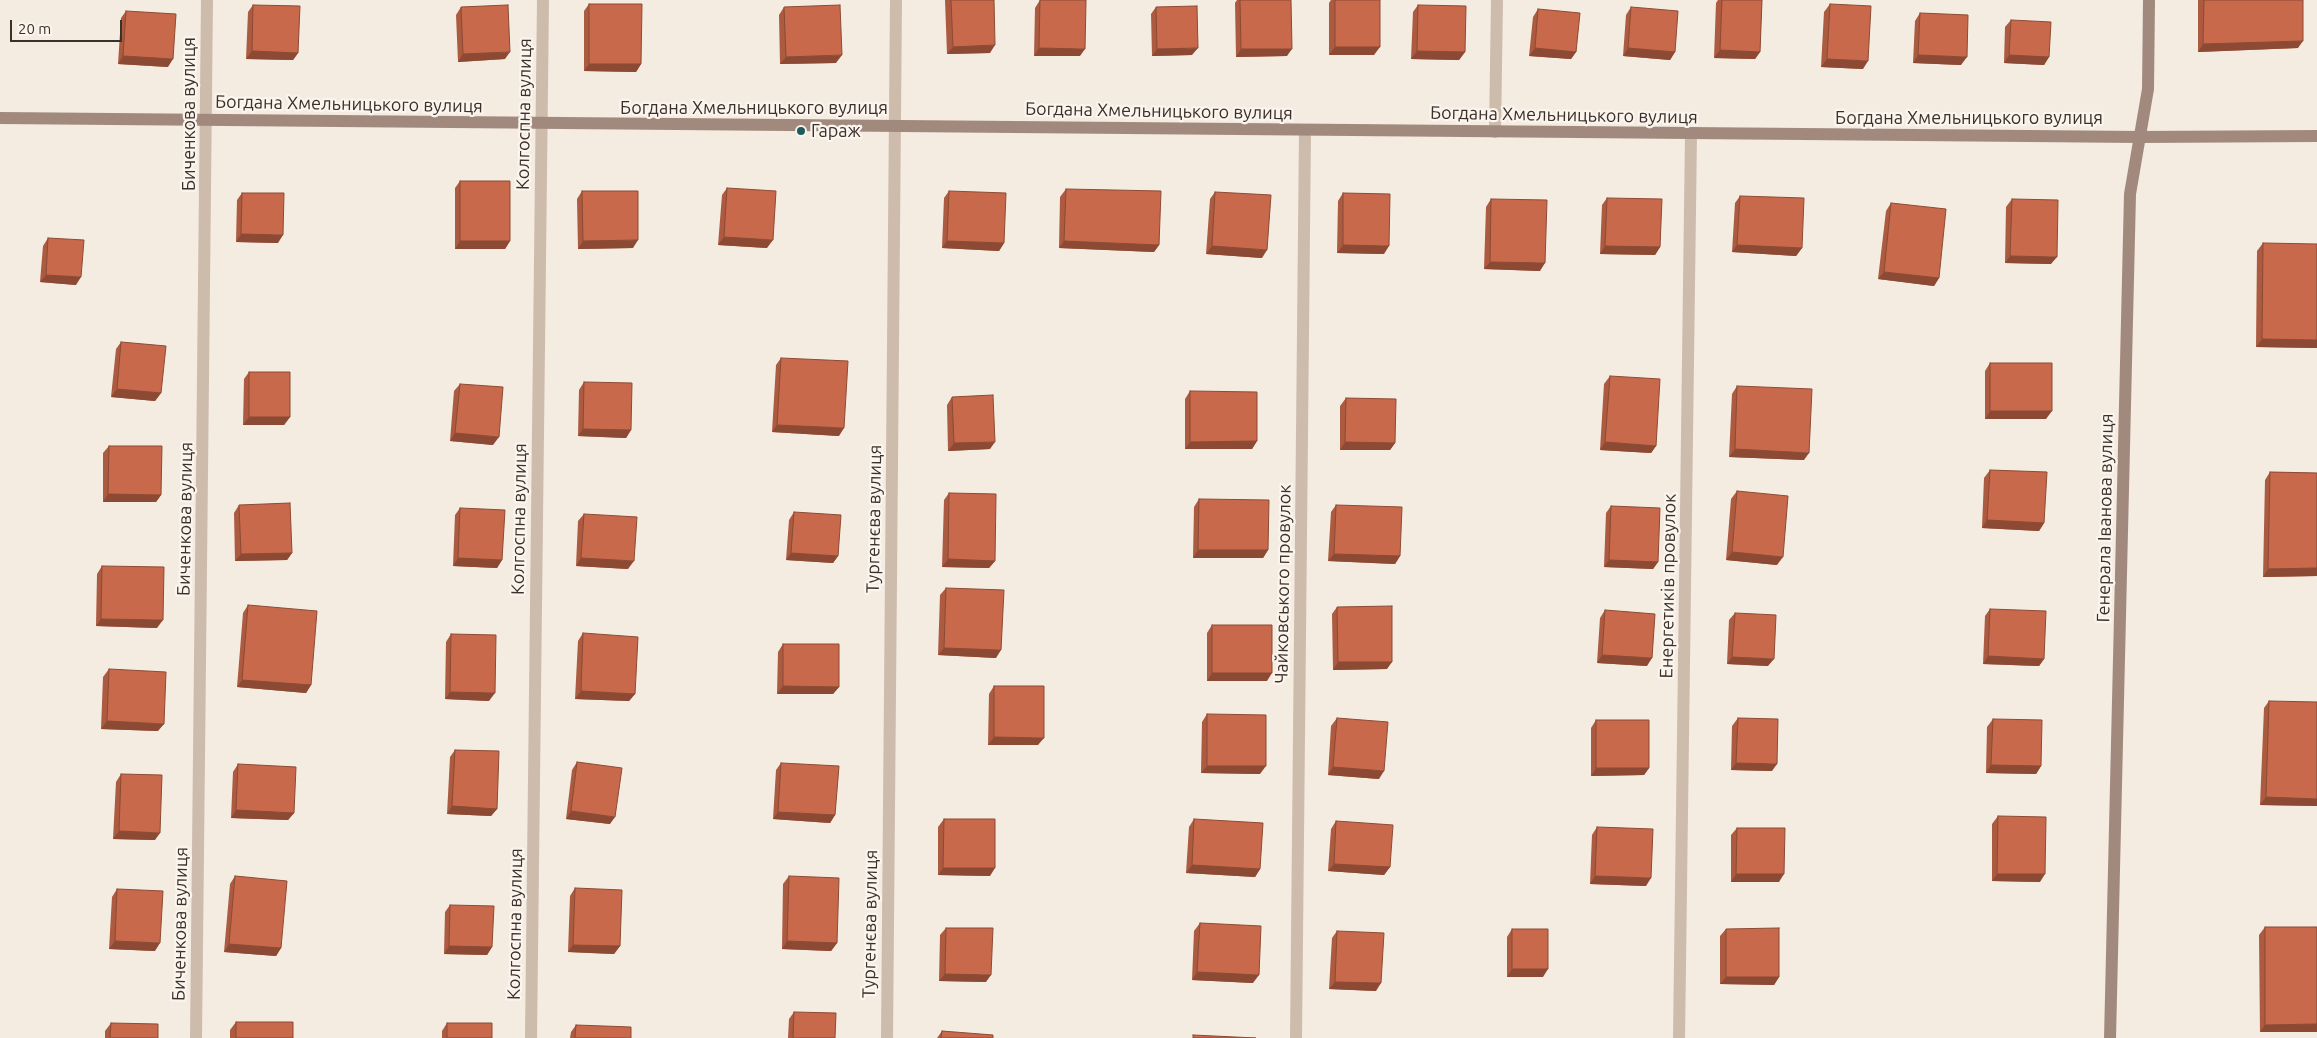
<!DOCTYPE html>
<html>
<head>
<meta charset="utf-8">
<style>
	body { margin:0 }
	#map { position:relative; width:2317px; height:1038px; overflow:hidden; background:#f4ebe1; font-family:Ubuntu,sans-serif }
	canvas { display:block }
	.scale { position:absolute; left:10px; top:20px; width:112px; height:22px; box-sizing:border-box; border:2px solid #3b302b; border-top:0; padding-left:6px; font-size:15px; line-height:18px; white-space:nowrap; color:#3b302b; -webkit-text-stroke:4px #fbf5ee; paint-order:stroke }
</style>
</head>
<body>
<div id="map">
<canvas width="2317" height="1038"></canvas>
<div class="scale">20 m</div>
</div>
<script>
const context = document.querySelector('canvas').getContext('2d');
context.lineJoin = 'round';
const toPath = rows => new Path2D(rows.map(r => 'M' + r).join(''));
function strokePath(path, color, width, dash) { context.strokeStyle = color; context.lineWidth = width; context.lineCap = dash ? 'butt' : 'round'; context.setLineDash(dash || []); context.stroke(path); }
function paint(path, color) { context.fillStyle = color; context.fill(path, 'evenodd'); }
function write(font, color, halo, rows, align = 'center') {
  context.font = font + ' Ubuntu,sans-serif'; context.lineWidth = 4.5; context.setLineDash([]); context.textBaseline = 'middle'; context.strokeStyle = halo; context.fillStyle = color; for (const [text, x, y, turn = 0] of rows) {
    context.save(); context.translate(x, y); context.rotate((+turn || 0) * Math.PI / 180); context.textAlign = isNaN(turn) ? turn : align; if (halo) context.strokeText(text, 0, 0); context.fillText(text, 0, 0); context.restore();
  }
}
const street = toPath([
	[1495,132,1497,0],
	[196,1038,207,0],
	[531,1038,543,0],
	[887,1038,896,0],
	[1296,1038,1305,130],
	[1679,1038,1691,134]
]);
const secondary = toPath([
	[0,118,2140,137,2317,136],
	[2110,1038,2130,194,2148,89,2149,0]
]);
const wall = toPath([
	[945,0,994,0,990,53,947,54],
	[1040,0,1080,56,1034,56,1035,8],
	[1237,0,1291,0,1287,56,1236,57,1235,3],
	[1331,0,1380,0,1374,55,1329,55,1329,3],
	[1718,0,1762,0,1760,52,1755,59,1714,58,1716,3],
	[2198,0,2303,0,2298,48,2198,52],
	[589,4,641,64,636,72,584,71,584,11],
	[1830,4,1863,69,1821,67,1824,12],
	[253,5,298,53,293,60,246,59,248,12],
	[1418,5,1465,52,1459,60,1411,59,1413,12],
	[461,7,505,59,458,62,456,15],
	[784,7,836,63,780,64,779,15],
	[1156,7,1192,55,1152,56,1151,14],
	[1631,7,1675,52,1670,60,1623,56,1626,15],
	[1538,9,1576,52,1571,59,1529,56,1533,17],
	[126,11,168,67,118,64,121,18],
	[1920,13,1961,65,1913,63,1915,21],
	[2011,20,2049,57,2044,65,2004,63,2005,27],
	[460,181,510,241,505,249,455,249,455,188],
	[727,188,767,248,718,245,722,195],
	[1066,189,1159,245,1154,252,1059,248,1060,197],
	[582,191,633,248,578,249,577,199],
	[949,191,1004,243,999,251,942,248,944,198],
	[1215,192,1262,258,1206,254,1210,199],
	[242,193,278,243,236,242,237,200],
	[1343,193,1384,254,1337,253,1338,201],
	[1740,196,1802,248,1796,256,1732,252,1735,203],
	[1607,198,1660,247,1655,255,1600,254,1602,205],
	[1491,199,1540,271,1484,269,1486,207],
	[2012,199,2051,264,2005,263,2006,207],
	[1891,203,1939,278,1934,286,1878,279,1886,211],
	[48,238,76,285,40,282,43,246],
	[2263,243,2317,348,2256,347,2257,251],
	[121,342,161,393,155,401,111,397,116,349],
	[781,358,839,436,772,432,776,365],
	[1990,363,2046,419,1985,419,1985,371],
	[249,372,290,417,284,425,243,425,244,379],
	[1610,376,1656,446,1651,453,1600,450,1604,384],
	[584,382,631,430,626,438,578,436,579,390],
	[460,384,493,445,450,441,454,391],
	[1737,386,1804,460,1729,457,1732,394],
	[1190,391,1257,441,1252,449,1185,449,1185,399],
	[952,397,990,449,948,451,947,405],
	[1346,398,1395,443,1390,450,1340,450,1340,406],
	[109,446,161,495,156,502,103,502,103,453],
	[1990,470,2044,523,2039,531,1982,528,1984,478],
	[2270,472,2317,473,2317,576,2263,577,2265,480],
	[1737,491,1777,565,1726,560,1731,499],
	[949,493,995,561,989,568,942,567,944,500],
	[1199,499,1268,550,1263,558,1193,558,1194,507],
	[239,505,292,553,287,560,235,561,234,513],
	[1336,505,1400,556,1395,564,1328,561,1331,512],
	[1611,506,1658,562,1653,569,1604,567,1606,513],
	[460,508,502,560,497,568,453,566,455,515],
	[794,512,838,556,833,563,786,560,789,520],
	[584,514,628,569,576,566,578,521],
	[102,566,157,628,96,626,97,574],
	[946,588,996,658,938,655,940,595],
	[248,605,311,685,306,693,237,687,243,613],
	[1337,607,1387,669,1333,670,1332,614],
	[1990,609,2044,659,2039,666,1983,664,1985,616],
	[1605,610,1647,666,1597,663,1600,618],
	[1735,613,1768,666,1727,664,1729,620],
	[1212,625,1267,681,1207,681,1207,633],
	[583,633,635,694,629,701,575,699,578,641],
	[451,634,489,701,445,699,446,642],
	[783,644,839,687,833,694,777,694,778,652],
	[109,669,158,731,101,729,103,677],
	[994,686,1038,745,988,745,989,694],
	[2269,701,2317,806,2260,805,2264,708],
	[1207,714,1260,774,1201,773,1202,722],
	[1337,718,1379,779,1328,775,1331,726],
	[1738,718,1772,771,1731,770,1732,726],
	[1993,719,2041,766,2036,774,1986,773,1987,727],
	[1596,720,1649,768,1644,775,1591,776,1591,728],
	[455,750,497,809,491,816,447,814,450,757],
	[577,762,610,824,566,819,572,770],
	[781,763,835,815,830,823,773,819,776,770],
	[238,764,294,813,288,820,231,818,233,772],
	[121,774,155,840,113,839,116,782],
	[1998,816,2040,882,1992,881,1992,824],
	[944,819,990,876,938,875,938,827],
	[1194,819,1260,869,1255,877,1186,873,1189,827],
	[1336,821,1390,867,1384,875,1328,871,1331,829],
	[1597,827,1646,886,1590,884,1592,835],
	[1737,828,1779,882,1731,882,1731,835],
	[235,876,281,948,276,956,224,952,230,884],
	[789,876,837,943,831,951,782,949,783,884],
	[575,888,620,946,614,954,568,952,570,896],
	[117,889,155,951,109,949,112,897],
	[450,905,492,947,487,955,444,954,445,912],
	[1200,923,1253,983,1192,980,1194,931],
	[2265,927,2317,927,2317,1032,2260,1032,2259,935],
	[946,928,986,982,939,981,940,935],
	[1512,929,1543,977,1507,977,1507,937],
	[1726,929,1779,977,1774,985,1720,984,1720,936],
	[1337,931,1376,991,1329,989,1332,938],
	[794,1012,835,1038,788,1038,789,1019],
	[236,1022,293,1038,230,1038,230,1030],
	[111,1023,158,1038,105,1038,105,1031],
	[447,1023,492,1038,442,1038,442,1031],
	[576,1025,631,1038,570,1038,571,1032],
	[942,1031,993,1038,937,1038]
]);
const shadedWall = toPath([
	[2303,41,2298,48,2198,52,2203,44],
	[995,45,990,53,947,54,953,47],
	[1335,47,1380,47,1374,55,1329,55],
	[1039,48,1085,49,1080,56,1034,56],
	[1198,48,1192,55,1152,56,1157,49],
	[1535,48,1576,52,1571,59,1529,56],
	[1628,48,1675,52,1670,60,1623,56],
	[1241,49,1292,49,1287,56,1236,57],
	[1720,50,1760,52,1755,59,1714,58],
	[252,51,298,53,293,60,246,59],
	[1417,51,1465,52,1459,60,1411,59],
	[510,52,505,59,458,62,463,54],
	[842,55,836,63,780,64,786,57],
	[1918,55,1967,57,1961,65,1913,63],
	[2009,55,2049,57,2044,65,2004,63],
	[123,56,173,59,168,67,118,64],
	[1827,59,1868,61,1863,69,1821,67],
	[589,64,641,64,636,72,584,71],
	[241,234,283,235,278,243,236,242],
	[724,237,773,240,767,248,718,245],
	[638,240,633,248,578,249,583,241],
	[460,241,510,241,505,249,455,249],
	[947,241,1004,243,999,251,942,248],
	[1064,241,1159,245,1154,252,1059,248],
	[1343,245,1389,246,1384,254,1337,253],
	[1737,245,1802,248,1796,256,1732,252],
	[1212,246,1267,250,1262,258,1206,254],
	[1605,246,1660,247,1655,255,1600,254],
	[2010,256,2057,257,2051,264,2005,263],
	[1490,262,1545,263,1540,271,1484,269],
	[1884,272,1939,278,1934,286,1878,279],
	[46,275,81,277,76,285,40,282],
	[2262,339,2317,340,2317,348,2256,347],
	[117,389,161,393,155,401,111,397],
	[1990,411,2052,411,2046,419,1985,419],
	[249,417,290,417,284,425,243,425],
	[777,425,844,428,839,436,772,432],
	[583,429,631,430,626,438,578,436],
	[455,433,499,437,493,445,450,441],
	[1257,441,1252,449,1185,449,1190,442],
	[995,442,990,449,948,451,954,443],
	[1345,442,1395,443,1390,450,1340,450],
	[1605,442,1656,446,1651,453,1600,450],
	[1735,449,1809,453,1804,460,1729,457],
	[108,494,161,495,156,502,103,502],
	[1987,520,2044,523,2039,531,1982,528],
	[1198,550,1268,550,1263,558,1193,558],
	[1732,552,1783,557,1777,565,1726,560],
	[292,553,287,560,235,561,241,554],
	[791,553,838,556,833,563,786,560],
	[1334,554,1400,556,1395,564,1328,561],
	[458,558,502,560,497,568,453,566],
	[581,558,634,561,628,569,576,566],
	[948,559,995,561,989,568,942,567],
	[1609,560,1658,562,1653,569,1604,567],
	[2317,568,2317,576,2263,577,2268,569],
	[101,619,163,620,157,628,96,626],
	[944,648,1001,650,996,658,938,655],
	[1602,655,1652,658,1647,666,1597,663],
	[1988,656,2044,659,2039,666,1983,664],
	[1732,657,1774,659,1768,666,1727,664],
	[1338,662,1392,662,1387,669,1333,670],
	[1212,673,1272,673,1267,681,1207,681],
	[242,680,311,685,306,693,237,687],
	[783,686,839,687,833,694,777,694],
	[581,691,635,694,629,701,575,699],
	[450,692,495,693,489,701,445,699],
	[107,721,164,724,158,731,101,729],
	[994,737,1044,738,1038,745,988,745],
	[1736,763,1777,764,1772,771,1731,770],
	[1991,765,2041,766,2036,774,1986,773],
	[1207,766,1266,766,1260,774,1201,773],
	[1333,767,1384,771,1379,779,1328,775],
	[1596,768,1649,768,1644,775,1591,776],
	[2266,797,2317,799,2317,806,2260,805],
	[452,806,497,809,491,816,447,814],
	[236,810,294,813,288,820,231,818],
	[571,811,615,817,610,824,566,819],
	[778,812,835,815,830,823,773,819],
	[119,831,160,833,155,840,113,839],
	[1334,864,1390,867,1384,875,1328,871],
	[1192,865,1260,869,1255,877,1186,873],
	[943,868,995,868,990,876,938,875],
	[1736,874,1784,874,1779,882,1731,882],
	[1997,874,2045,874,2040,882,1992,881],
	[1595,876,1651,878,1646,886,1590,884],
	[115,941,160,943,155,951,109,949],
	[787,941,837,943,831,951,782,949],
	[229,944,281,948,276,956,224,952],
	[573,945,620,946,614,954,568,952],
	[449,946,492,947,487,955,444,954],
	[1512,969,1548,969,1543,977,1507,977],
	[1197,972,1259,975,1253,983,1192,980],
	[945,974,991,975,986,982,939,981],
	[1726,977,1779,977,1774,985,1720,984],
	[1335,982,1381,983,1376,991,1329,989],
	[2317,1024,2317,1032,2260,1032,2265,1025]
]);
const building = toPath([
	[951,0,994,0,995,45,953,47,951,0],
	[1040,0,1086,0,1085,49,1039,48,1040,0],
	[1240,0,1291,0,1292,49,1241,49,1240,0],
	[1335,0,1380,0,1380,47,1335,47,1335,0],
	[1722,0,1762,0,1760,52,1720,50,1722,0],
	[2204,0,2303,0,2303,41,2203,44,2204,0],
	[589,4,642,4,641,64,589,64,589,4],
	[1830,4,1871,6,1868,61,1827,59,1830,4],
	[253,5,300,6,298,53,252,51,253,5],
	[508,5,510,52,463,54,461,7,508,5],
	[840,5,842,55,786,57,784,7,840,5],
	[1418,5,1466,6,1465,52,1417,51,1418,5],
	[1197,6,1198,48,1157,49,1156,7,1197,6],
	[1631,7,1678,11,1675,52,1628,48,1631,7],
	[1538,9,1580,13,1576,52,1535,48,1538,9],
	[126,11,176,14,173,59,123,56,126,11],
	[1920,13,1968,15,1967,57,1918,55,1920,13],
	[2011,20,2051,22,2049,57,2009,55,2011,20],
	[460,181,510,181,510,241,460,241,460,181],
	[727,188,776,191,773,240,724,237,727,188],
	[1066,189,1161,191,1159,245,1064,241,1066,189],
	[582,191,638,191,638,240,583,241,582,191],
	[949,191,1006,193,1004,243,947,241,949,191],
	[1215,192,1271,195,1267,250,1212,246,1215,192],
	[242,193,284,193,283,235,241,234,242,193],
	[1343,193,1390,194,1389,246,1343,245,1343,193],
	[1740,196,1804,198,1802,248,1737,245,1740,196],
	[1607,198,1662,199,1660,247,1605,246,1607,198],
	[1491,199,1547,200,1545,263,1490,262,1491,199],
	[2012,199,2058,200,2057,257,2010,256,2012,199],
	[1891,203,1946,209,1939,278,1884,272,1891,203],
	[48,238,84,240,81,277,46,275,48,238],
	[2263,243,2317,244,2317,340,2262,339,2263,243],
	[121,342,166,346,161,393,117,389,121,342],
	[781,358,848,361,844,428,777,425,781,358],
	[1990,363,2052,363,2052,411,1990,411,1990,363],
	[249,372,290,372,290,417,249,417,249,372],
	[1610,376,1660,379,1656,446,1605,442,1610,376],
	[584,382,632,383,631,430,583,429,584,382],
	[460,384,503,387,499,437,455,433,460,384],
	[1737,386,1812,389,1809,453,1735,449,1737,386],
	[1190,391,1257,392,1257,441,1190,442,1190,391],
	[993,395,995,442,954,443,952,397,993,395],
	[1346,398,1396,399,1395,443,1345,442,1346,398],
	[109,446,162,446,161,495,108,494,109,446],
	[1990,470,2047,472,2044,523,1987,520,1990,470],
	[2270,472,2317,473,2317,568,2268,569,2270,472],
	[1737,491,1788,496,1783,557,1732,552,1737,491],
	[949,493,996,494,995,561,948,559,949,493],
	[1199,499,1269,500,1268,550,1198,550,1199,499],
	[290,503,292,553,241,554,239,505,290,503],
	[1336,505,1402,507,1400,556,1334,554,1336,505],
	[1611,506,1660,508,1658,562,1609,560,1611,506],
	[460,508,505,510,502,560,458,558,460,508],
	[794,512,841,515,838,556,791,553,794,512],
	[584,514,637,517,634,561,581,558,584,514],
	[102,566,164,567,163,620,101,619,102,566],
	[946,588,1004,590,1001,650,944,648,946,588],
	[248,605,317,611,311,685,242,680,248,605],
	[1392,606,1392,662,1338,662,1337,607,1392,606],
	[1990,609,2046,611,2044,659,1988,656,1990,609],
	[1605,610,1655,614,1652,658,1602,655,1605,610],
	[1735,613,1776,615,1774,659,1732,657,1735,613],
	[1212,625,1272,625,1272,673,1212,673,1212,625],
	[583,633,638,637,635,694,581,691,583,633],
	[451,634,496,635,495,693,450,692,451,634],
	[783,644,839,644,839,687,783,686,783,644],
	[109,669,166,672,164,724,107,721,109,669],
	[994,686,1044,686,1044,738,994,737,994,686],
	[2269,701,2317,702,2317,799,2266,797,2269,701],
	[1207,714,1266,715,1266,766,1207,766,1207,714],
	[1337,718,1388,722,1384,771,1333,767,1337,718],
	[1738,718,1778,719,1777,764,1736,763,1738,718],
	[1993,719,2042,720,2041,766,1991,765,1993,719],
	[1596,720,1649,720,1649,768,1596,768,1596,720],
	[455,750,499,751,497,809,452,806,455,750],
	[577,762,622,768,615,817,571,811,577,762],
	[781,763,839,766,835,815,778,812,781,763],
	[238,764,296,767,294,813,236,810,238,764],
	[121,774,162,775,160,833,119,831,121,774],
	[1998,816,2046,817,2045,874,1997,874,1998,816],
	[944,819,995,819,995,868,943,868,944,819],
	[1194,819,1263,823,1260,869,1192,865,1194,819],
	[1336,821,1393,825,1390,867,1334,864,1336,821],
	[1597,827,1653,829,1651,878,1595,876,1597,827],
	[1737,828,1785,828,1784,874,1736,874,1737,828],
	[235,876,287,881,281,948,229,944,235,876],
	[789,876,839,878,837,943,787,941,789,876],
	[575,888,622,890,620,946,573,945,575,888],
	[117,889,163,891,160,943,115,941,117,889],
	[450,905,494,906,492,947,449,946,450,905],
	[1200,923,1261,926,1259,975,1197,972,1200,923],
	[2265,927,2317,927,2317,1024,2265,1025,2265,927],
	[946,928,993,928,991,975,945,974,946,928],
	[1779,928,1779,977,1726,977,1726,929,1779,928],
	[1512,929,1548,929,1548,969,1512,969,1512,929],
	[1337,931,1384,933,1381,983,1335,982,1337,931],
	[794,1012,836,1013,835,1038,793,1038,794,1012],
	[236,1022,293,1022,293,1038,236,1038,236,1022],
	[111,1023,158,1024,158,1038,110,1038,111,1023],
	[447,1023,492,1023,492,1038,447,1038,447,1023],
	[576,1025,631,1027,631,1038,575,1038,576,1025],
	[942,1031,993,1035,993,1038,941,1038,942,1031],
	[1193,1035,1256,1038,1193,1038,1193,1035]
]);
const markers = [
	[801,131,5,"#1f5a5e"]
];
const streetNames = [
	["Богдана Хмельницького вулиця",349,104,1],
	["Богдана Хмельницького вулиця",754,108],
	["Богдана Хмельницького вулиця",1159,111,1],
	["Биченкова вулиця",189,114,-90],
	["Колгоспна вулиця",524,114,-89],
	["Богдана Хмельницького вулиця",1564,115,1],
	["Богдана Хмельницького вулиця",1969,118],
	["Генерала Іванова вулиця",2105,518,-89],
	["Биченкова вулиця",185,519,-89],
	["Колгоспна вулиця",519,519,-89],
	["Тургенєва вулиця",874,519,-89],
	["Чайковського провулок",1283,584,-89],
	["Енергетиків провулок",1668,586,-89],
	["Биченкова вулиця",180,924,-89],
	["Колгоспна вулиця",515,924,-89],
	["Тургенєва вулиця",870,924,-89]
];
const poiNames = [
	["Гараж",811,131]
];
strokePath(street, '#cdbbac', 12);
strokePath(secondary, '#a18a7d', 12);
paint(wall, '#ac5a40');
paint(shadedWall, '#8c4a34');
paint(building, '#c8694b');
strokePath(building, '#8c4a34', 1);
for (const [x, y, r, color] of markers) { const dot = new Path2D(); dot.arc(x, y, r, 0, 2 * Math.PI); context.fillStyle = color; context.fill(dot); strokePath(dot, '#fbf5ee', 2); }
write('18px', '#3b302b', '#fbf5ee', streetNames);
write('18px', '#3b302b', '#fbf5ee', poiNames, 'left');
</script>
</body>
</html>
